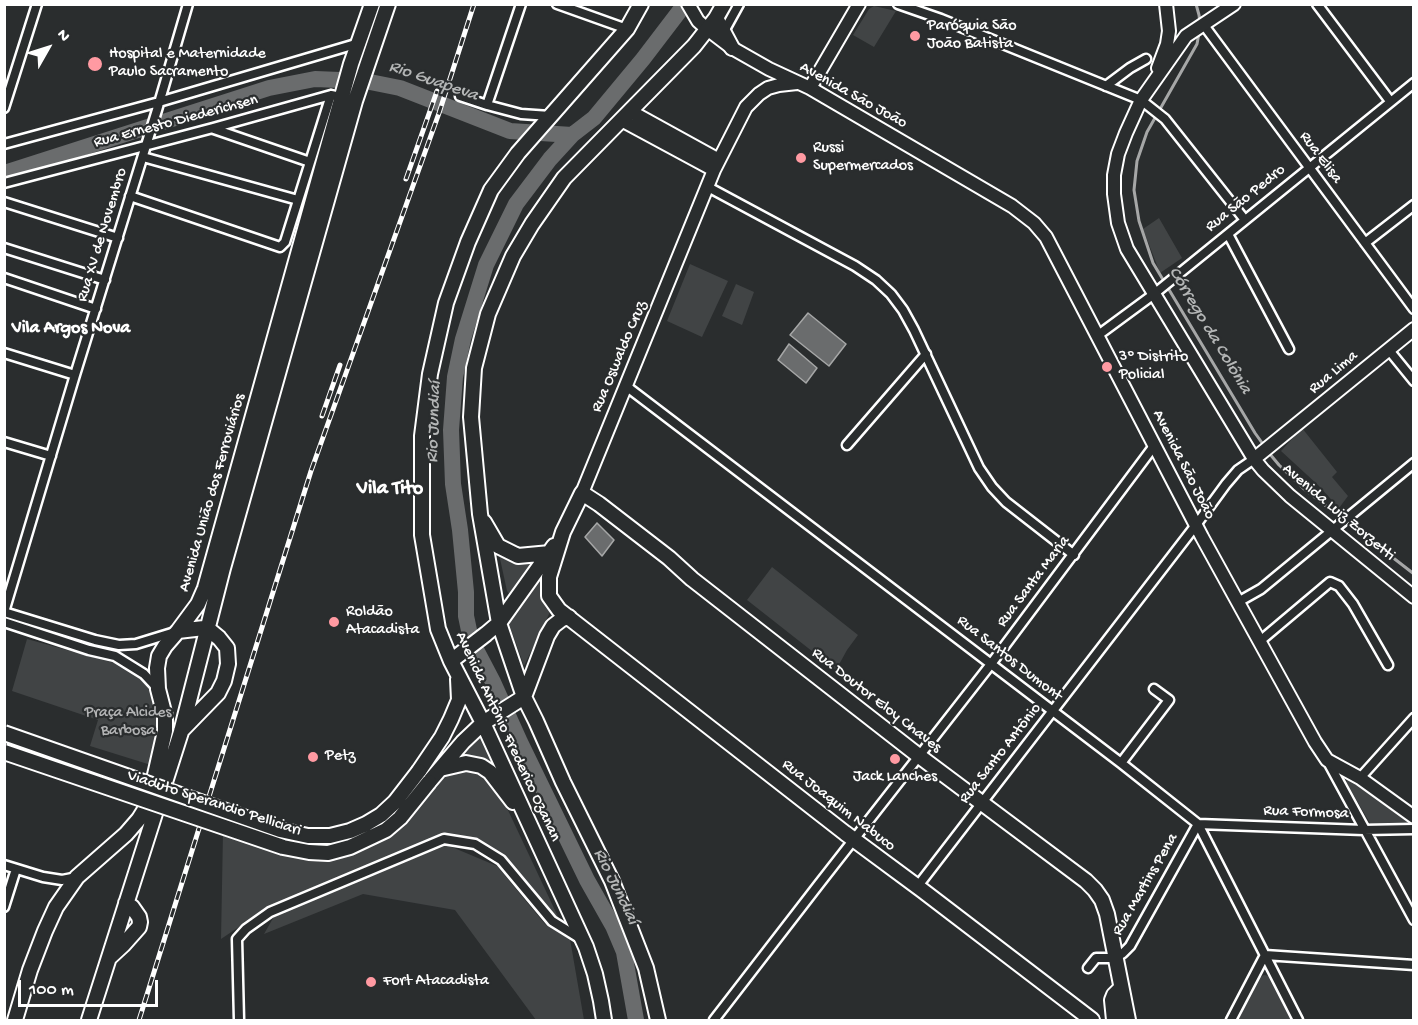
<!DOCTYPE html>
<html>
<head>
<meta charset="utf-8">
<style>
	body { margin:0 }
	#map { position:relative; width:1418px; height:1025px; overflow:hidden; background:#2a2d2e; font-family:"Gochi Hand",sans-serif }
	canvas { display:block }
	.frame { position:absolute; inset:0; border:6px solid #fff; pointer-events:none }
	.north { position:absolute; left:18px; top:18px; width:60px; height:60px; -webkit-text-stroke:4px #2a2d2e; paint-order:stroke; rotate:51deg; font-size:16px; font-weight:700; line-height:24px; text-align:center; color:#fff }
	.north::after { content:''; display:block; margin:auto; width:21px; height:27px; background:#fff; clip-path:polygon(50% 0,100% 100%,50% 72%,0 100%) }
	.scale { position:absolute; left:18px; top:980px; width:140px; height:27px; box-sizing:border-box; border:3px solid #fff; border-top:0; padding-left:8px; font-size:18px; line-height:21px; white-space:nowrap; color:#fff; -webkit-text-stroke:4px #2a2d2e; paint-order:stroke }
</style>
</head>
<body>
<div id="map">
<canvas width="1418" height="1025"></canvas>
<div class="frame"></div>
<div class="north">N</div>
<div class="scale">100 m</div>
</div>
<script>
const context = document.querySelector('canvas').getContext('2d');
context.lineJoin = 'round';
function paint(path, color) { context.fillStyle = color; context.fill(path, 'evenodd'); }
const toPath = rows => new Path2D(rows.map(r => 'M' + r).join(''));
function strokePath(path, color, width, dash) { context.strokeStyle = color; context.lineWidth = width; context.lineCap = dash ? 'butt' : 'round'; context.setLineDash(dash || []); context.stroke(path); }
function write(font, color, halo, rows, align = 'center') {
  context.font = font + ' "Gochi Hand",sans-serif'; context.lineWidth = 4.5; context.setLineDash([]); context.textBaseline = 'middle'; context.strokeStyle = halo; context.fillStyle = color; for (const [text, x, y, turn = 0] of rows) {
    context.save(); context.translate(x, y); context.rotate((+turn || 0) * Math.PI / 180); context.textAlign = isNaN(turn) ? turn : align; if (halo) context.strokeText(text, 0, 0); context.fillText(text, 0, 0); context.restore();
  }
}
const green = toPath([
	[874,6,896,11,874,47,853,35,869,9],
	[1159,218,1182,258,1160,273,1143,229],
	[690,264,728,281,702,337,667,321],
	[736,284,754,292,742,325,722,316],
	[1302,428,1337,472,1332,477,1348,496,1339,508,1318,485,1281,451],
	[499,554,515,561,533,562,533,566,510,595,507,591],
	[545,567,541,594,550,612,524,666,508,621],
	[772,567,858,635,847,650,836,670,747,600],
	[27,639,118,664,132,672,149,687,159,719,159,739,151,765,90,746,98,720,12,691],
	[477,732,509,792,492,771,449,764],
	[467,766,485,775,499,791,560,921,504,857,479,841,445,835,270,906,221,939,223,832,325,859,399,826,443,772],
	[1349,776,1413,819,1413,826,1374,826,1371,825,1346,782],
	[447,845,497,866,545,924,570,939,584,1020,536,1020,455,910,363,894,264,934,276,913],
	[1264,975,1270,976,1291,1020,1235,1020,1260,977]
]);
const water = toPath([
	[808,313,846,344,829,366,790,335,808,313],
	[789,344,817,368,806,383,778,360,789,344],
	[597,523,614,540,602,556,585,537,597,523]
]);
const stream = toPath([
	[1196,4,1199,15,1200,23],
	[1199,33,1197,44,1147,132,1137,161,1134,190,1139,221,1153,263,1255,433,1265,447],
	[1269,453,1279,465,1303,488,1414,574]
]);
const river = toPath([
	[4,173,269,88,315,79,365,81,400,88,510,131,572,135],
	[636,1020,624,952,613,926,587,880,520,742,493,682,471,640,466,616,466,592,460,530,453,484,451,430,455,377,463,339,486,265,516,204,550,159,572,135,594,118,643,59,685,4]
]);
const street = toPath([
	[557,4,627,29],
	[898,4,941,19,1141,100,1165,119,1245,220],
	[1317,4,1390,101],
	[1203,24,1414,309],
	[723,33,739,4],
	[1106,86,1130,68,1146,59],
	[460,96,487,105,521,114,550,116],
	[487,105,521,4],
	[4,108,37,4],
	[214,129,310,162],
	[4,144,159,102,359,43],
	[143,157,298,200],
	[4,183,213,128,331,95,346,98],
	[708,187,855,266,876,280,891,294,903,310,914,330,979,468,992,487,1006,502,1074,555],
	[130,196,280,247,285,242,331,95],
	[4,202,118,238],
	[1228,234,1289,349],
	[1365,243,1414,205],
	[4,248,105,280],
	[4,278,96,309],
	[1097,336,1154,294,1414,83],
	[1388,349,1414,381],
	[4,353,75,375],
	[626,386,1121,763,1198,824,1298,1020],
	[4,442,51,456],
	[847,445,926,354],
	[1238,602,1261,589,1414,463],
	[4,612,75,375,157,110,188,4],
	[4,612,95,640,119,645,136,644,175,632],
	[4,622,89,650,115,656,144,674,158,689],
	[1260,641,1330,582,1339,586,1353,604,1388,665],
	[1327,760,1414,920],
	[1121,763,1169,700,1154,689],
	[1360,778,1414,718],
	[1198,824,1364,830,1414,829],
	[4,865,43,877,62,880,77,877],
	[917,887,1196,525,1226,484,1238,470,1254,459],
	[4,907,16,869],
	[1088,968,1096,958,1115,958,1123,953,1130,946,1198,824],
	[239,1020,237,939,246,929,270,912,444,839,475,844,501,860,552,921,581,939],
	[714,1020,819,884,991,664,1154,446],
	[1231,1020,1265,955,1414,965]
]);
const secondary = toPath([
	[688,4,698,21,707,29,732,48,769,69,810,88,1012,206,1034,223,1046,237,1202,537,1315,742,1327,760,1360,778,1414,817],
	[1234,4,1186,36,1141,100,1126,133,1118,154,1114,175,1114,194,1118,223,1127,249,1254,459,1263,470,1290,496,1414,597],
	[1158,68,1167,44,1169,31,1166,4],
	[810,88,859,4],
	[630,111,719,160],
	[620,121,625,122,714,170],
	[1254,459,1414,329],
	[582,493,714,170,746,107,759,94,768,88,779,85,797,83]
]);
const primary = toPath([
	[716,18,732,48],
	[484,522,498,546,518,556,550,553],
	[178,631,204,628,207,628,219,638,227,648,228,664,224,681,218,693,181,731],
	[451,661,486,634,499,623,554,546],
	[440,769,466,763,481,766,490,772,513,802],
	[419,771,442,737,451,719,459,700,458,679],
	[429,782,463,742,483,723,524,697,547,636,553,626,562,619,569,617],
	[110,957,123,945,139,927,140,922,139,917,132,907,126,903],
	[15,1020,30,970,45,931,56,907,77,877,126,834,139,819,144,811,152,788,165,731,165,716,158,689,157,668,159,656,165,646,178,631,198,604,205,588,351,64,372,4],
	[89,1020,181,732,223,568,355,101,388,4],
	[604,1020,601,1001,595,974,586,947,483,723,451,661,438,629,422,535,422,436,430,374,446,303,468,242,491,190,518,153,627,29,641,4],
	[658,1020,646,968,612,881,563,782,536,721,524,697,499,623,480,514,471,417,474,368,488,314,513,256,532,224,564,178,694,46,716,18,724,4],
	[1092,1020,922,890,845,833,559,610,549,596,549,577,563,532,582,493,599,504,669,558,692,579,919,756,1086,881,1095,890,1102,900,1107,914,1128,1020],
	[1114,1020,1112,1000,1114,995,1121,988]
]);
const rail = toPath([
	[406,179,437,91],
	[322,416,340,365],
	[139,1020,311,471,439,113,474,4]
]);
const primaryBridge = toPath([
	[4,733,280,830,308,836,330,836,350,831,366,824,381,815,395,802,419,771],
	[4,752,283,847,309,852,328,853,350,847,386,830,400,818,429,782]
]);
const markers = [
	[915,36,6,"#ff9aa2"],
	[95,64,8,"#ff9aa2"],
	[801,158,6,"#ff9aa2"],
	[1107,367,6,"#ff9aa2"],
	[334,622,6,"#ff9aa2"],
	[313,757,6,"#ff9aa2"],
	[895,759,6,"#ff9aa2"],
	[371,982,6,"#ff9aa2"]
];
const poiNames = [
	["Paróquia São",927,27],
	["João Batista",927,45],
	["Hospital e Maternidade",109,55],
	["Paulo Sacramento",109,73],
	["Russi",813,149],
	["Supermercados",813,167],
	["3º Distrito",1119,358],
	["Policial",1119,376],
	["Roldão",346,613],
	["Atacadista",346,631],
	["Petz",325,757],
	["Jack Lanches",895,778,"center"],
	["Fort Atacadista",383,982]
];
const streetNames = [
	["Avenida São João",853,96,29],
	["Rua Ernesto Diederichsen",176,122,-15],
	["Rua Elisa",1320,158,53],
	["Rua São Pedro",1246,199,-39],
	["Rua XV de Novembro",103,235,-73],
	["Rua Oswaldo Cruz",620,357,-67],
	["Rua Lima",1334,373,-40],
	["Avenida São João",1183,465,63],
	["Avenida União dos Ferroviários",213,493,-74],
	["Avenida Luiz Zorzetti",1338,513,40],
	["Rua Santa Maria",1034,582,-53],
	["Rua Santos Dumont",1009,659,38],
	["Rua Doutor Eloy Chaves",876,701,38],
	["Avenida Antônio Frederico Ozanan",507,737,65],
	["Rua Santo Antônio",1001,754,-52],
	["Viaduto Sperandio Pelliciari",214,804,18],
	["Rua Joaquim Nabuco",838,806,38],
	["Rua Formosa",1306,813,2],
	["Rua Martins Pena",1146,885,-60]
];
const parkNames = [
	["Praça Alcides",128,714],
	["Barbosa",128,732]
];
const waterNames = [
	["Rio Guapeva",433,82,19],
	["Córrego da Colônia",1209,331,59],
	["Rio Jundiaí",435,422,-88],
	["Rio Jundiaí",615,887,64]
];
const neighbourhoodNames = [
	["Vila Argos Nova",71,329]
];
const quarterNames = [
	["Vila Tito",390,490]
];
paint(green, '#414445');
paint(water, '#6a6c6d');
strokePath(water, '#a6a7a7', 1.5);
strokePath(stream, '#a6a7a7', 3);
strokePath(river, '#6a6c6d', 16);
strokePath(street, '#fff', 13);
strokePath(secondary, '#fff', 16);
strokePath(primary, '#fff', 18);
strokePath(street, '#2a2d2e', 8);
strokePath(secondary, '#2a2d2e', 12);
strokePath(primary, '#2a2d2e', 14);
strokePath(rail, '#fff', 5);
strokePath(rail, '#2a2d2e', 3, [9]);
strokePath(primaryBridge, '#fff', 18, []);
strokePath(primaryBridge, '#2a2d2e', 14);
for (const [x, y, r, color] of markers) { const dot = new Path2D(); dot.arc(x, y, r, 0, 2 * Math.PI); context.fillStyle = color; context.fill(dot); strokePath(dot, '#2a2d2e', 2); }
write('16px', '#fff', '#2a2d2e', poiNames, 'left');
write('16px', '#fff', '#2a2d2e', streetNames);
write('16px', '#b3b4b5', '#2a2d2e', parkNames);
write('italic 18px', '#b4b6b6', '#2a2d2e', waterNames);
write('bold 18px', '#fff', '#2a2d2e', neighbourhoodNames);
write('bold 20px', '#fff', '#2a2d2e', quarterNames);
</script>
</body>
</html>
